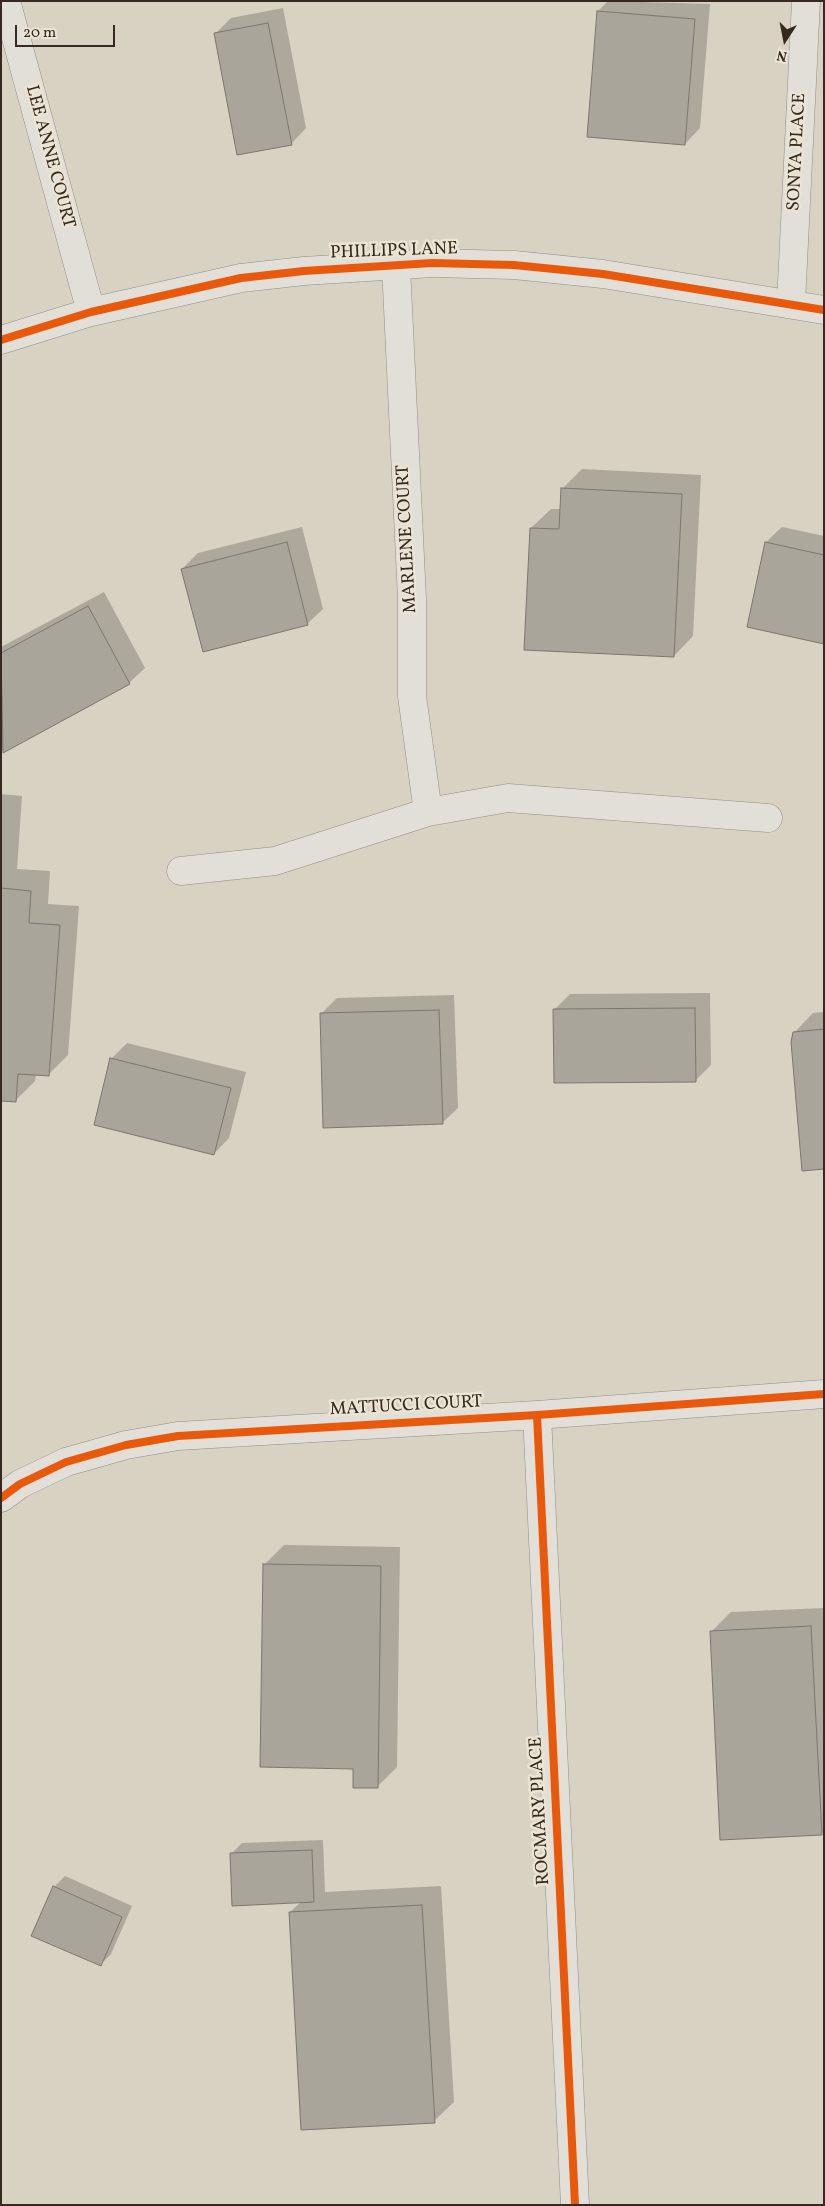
<!DOCTYPE html>
<html>
<head>
<meta charset="utf-8">
<style>
	body { margin:0 }
	#map { position:relative; width:825px; height:2206px; overflow:hidden; background:#d8d2c3; font-family:Vollkorn,serif }
	canvas { display:block }
	.frame { position:absolute; inset:0; border:2px solid #352922; pointer-events:none }
	.north { position:absolute; left:760px; top:15px; width:50px; height:50px; -webkit-text-stroke:4px #ebe4d3; paint-order:stroke; rotate:191deg; font-size:14px; font-weight:700; line-height:20px; text-align:center; color:#352922 }
	.north::after { content:''; display:block; margin:auto; width:18px; height:22px; background:#352922; clip-path:polygon(50% 0,100% 100%,50% 72%,0 100%) }
	.scale { position:absolute; left:15px; top:25px; width:100px; height:22px; box-sizing:border-box; border:2px solid #352922; border-top:0; padding-left:6px; font-size:15px; line-height:18px; white-space:nowrap; color:#352922; -webkit-text-stroke:4px #ebe4d3; paint-order:stroke }
</style>
</head>
<body>
<div id="map">
<canvas width="825" height="2206"></canvas>
<div class="frame"></div>
<div class="north">N</div>
<div class="scale">20 m</div>
</div>
<script>
const context = document.querySelector('canvas').getContext('2d');
context.lineJoin = 'round';
function paint(path, color) { context.fillStyle = color; context.fill(path, 'evenodd'); }
const toPath = rows => new Path2D(rows.map(r => 'M' + r).join(''));
function strokePath(path, color, width, dash) { context.strokeStyle = color; context.lineWidth = width; context.lineCap = dash ? 'butt' : 'round'; context.setLineDash(dash || []); context.stroke(path); }
function write(font, color, halo, rows, align = 'center') {
  context.font = font + ' Vollkorn,serif'; context.lineWidth = 5; context.setLineDash([]); context.textBaseline = 'middle'; context.strokeStyle = halo; context.fillStyle = color; for (const [text, x, y, turn = 0] of rows) {
    context.save(); context.translate(x, y); context.rotate((+turn || 0) * Math.PI / 180); context.textAlign = isNaN(turn) ? turn : align; if (halo) context.strokeText(text, 0, 0); context.fillText(text, 0, 0); context.restore();
  }
}
const shadow = toPath([
	[608,1,710,4,700,128,685,144,598,11],
	[283,8,306,128,291,144,215,34,231,18],
	[582,469,701,475,693,636,674,656,531,528,551,509,561,509,562,489],
	[302,527,323,609,307,624,182,569,198,553],
	[782,527,824,536,824,642,766,542],
	[104,592,145,668,129,683,3,751,1,747,1,647],
	[1,794,22,796,17,869,50,871,48,904,79,906,68,1055,48,1075,36,1074,35,1081,16,1100,1,1099],
	[710,993,711,1065,695,1081,555,1009,570,994],
	[454,995,458,1108,442,1123,321,1014,337,998],
	[824,1012,824,1167,794,1033,813,1013],
	[127,1043,246,1072,229,1138,214,1154,95,1124,112,1058],
	[284,1545,400,1547,397,1767,377,1787,354,1767,264,1565],
	[824,1608,824,1831,821,1834,711,1632,731,1612],
	[323,1840,325,1892,441,1886,454,2102,434,2121,290,1912,301,1902,231,1854,242,1843],
	[65,1876,132,1906,111,1954,100,1965,54,1887]
]);
const building = toPath([
	[597,11,695,19,685,145,587,137,597,11],
	[268,23,292,145,237,155,214,33,268,23],
	[561,488,682,494,674,657,524,650,530,528,559,529,561,488],
	[287,542,308,625,203,652,181,569,287,542],
	[765,542,824,555,824,644,747,627,765,542],
	[88,606,130,684,3,753,1,653,88,606],
	[1,888,31,891,29,923,60,925,49,1076,18,1074,16,1102,1,1101,1,888],
	[695,1008,696,1082,554,1083,553,1009,695,1008],
	[439,1010,443,1124,323,1128,320,1013,439,1010],
	[824,1029,824,1169,802,1171,791,1042,793,1032,824,1029],
	[110,1058,231,1088,214,1155,94,1125,110,1058],
	[263,1564,381,1566,378,1788,353,1788,353,1769,260,1767,263,1564],
	[811,1626,822,1835,720,1840,710,1631,811,1626],
	[312,1850,314,1902,232,1906,230,1853,312,1850],
	[53,1886,122,1917,101,1966,31,1936,53,1886],
	[422,1905,435,2123,301,2130,289,1912,422,1905]
]);
const minor = toPath([
	[6,1,91,312],
	[396,266,412,599,412,696,428,812],
	[791,303,806,1],
	[1,340,91,312,241,278,304,271,432,263,514,265,603,274,824,310],
	[181,871,275,861,428,812,508,798,768,818],
	[537,1415,575,2205],
	[1,1498,20,1484,66,1462,126,1445,178,1436,537,1415,824,1394]
]);
const cycleway = toPath([
	[1,340,91,312,241,278,304,271,432,263,514,265,603,274,824,310],
	[537,1415,575,2205],
	[1,1498,20,1484,66,1462,126,1445,178,1436,537,1415,824,1394]
]);
const streetNames = [
	["SONYA PLACE",798,152,-87],
	["LEE ANNE COURT",49,157,75],
	["PHILLIPS LANE",394,252,-2],
	["MARLENE COURT",408,539,-93],
	["MATTUCCI COURT",406,1407,-3],
	["ROCMARY PLACE",541,1811,-93]
];
paint(shadow, '#0003');
paint(building, '#aaa59b');
strokePath(building, '#7b766e', 1);
strokePath(minor, '#928d84', 29);
strokePath(minor, '#e1dfd7', 28);
strokePath(cycleway, '#e8590c', 8);
write('18px', '#352922', '#ebe4d3', streetNames);
</script>
</body>
</html>
